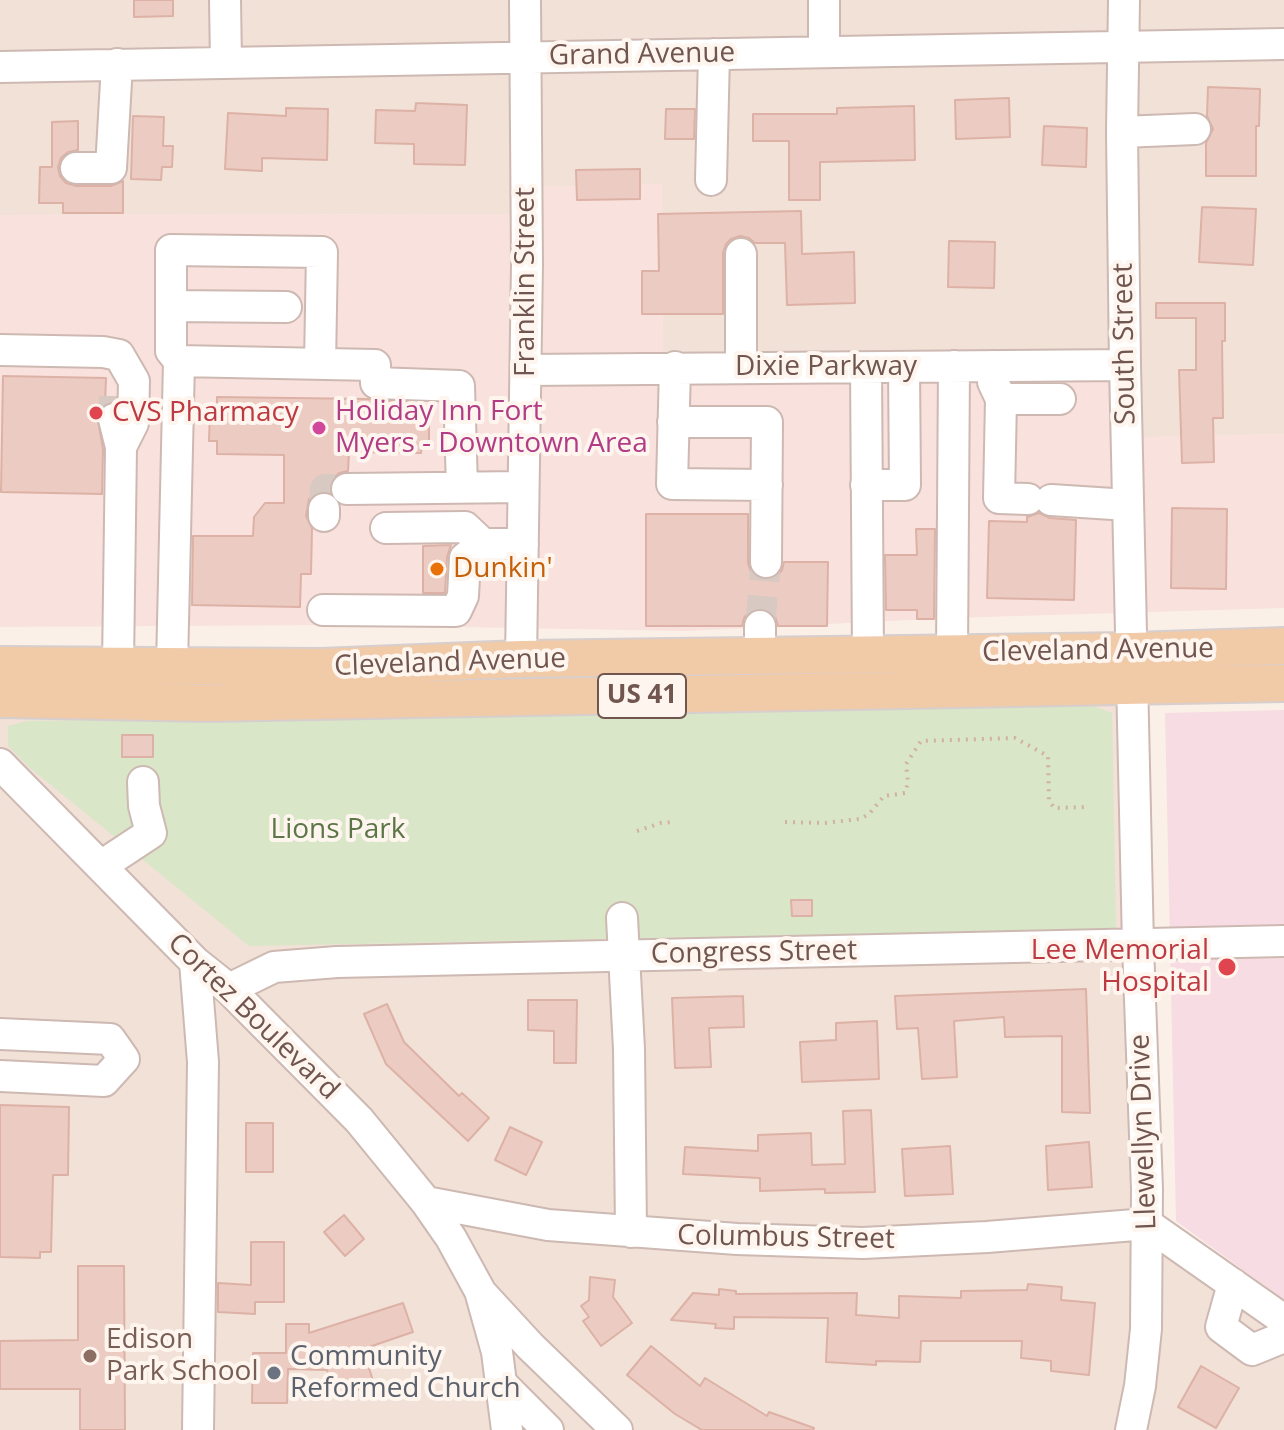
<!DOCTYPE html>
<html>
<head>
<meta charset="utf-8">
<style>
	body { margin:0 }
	canvas { display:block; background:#faf0e8 }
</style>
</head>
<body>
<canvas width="1284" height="1430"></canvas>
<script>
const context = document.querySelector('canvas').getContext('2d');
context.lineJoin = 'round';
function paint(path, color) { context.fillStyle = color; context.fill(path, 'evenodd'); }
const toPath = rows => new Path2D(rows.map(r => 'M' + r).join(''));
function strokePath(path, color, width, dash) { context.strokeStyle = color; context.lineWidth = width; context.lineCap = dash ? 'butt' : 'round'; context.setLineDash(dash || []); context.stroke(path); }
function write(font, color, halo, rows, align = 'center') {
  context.font = font + ' "Open Sans",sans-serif'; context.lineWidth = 8; context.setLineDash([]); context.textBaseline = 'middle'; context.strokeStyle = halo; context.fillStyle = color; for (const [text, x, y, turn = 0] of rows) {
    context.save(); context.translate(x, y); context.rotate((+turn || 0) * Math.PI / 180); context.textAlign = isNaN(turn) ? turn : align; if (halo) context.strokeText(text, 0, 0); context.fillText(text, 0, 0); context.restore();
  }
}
const residential = toPath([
	[0,0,1284,0,1284,34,0,56],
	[1284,54,1284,434,1132,438,663,357,662,185,513,214,0,215,0,77],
	[1132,667,1147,1224,1284,1320,1284,1430,0,1430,0,684,523,681]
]);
const commercial = toPath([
	[662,184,663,357,1132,362,1132,437,1284,434,1284,608,952,618,686,631,340,625,0,627,0,215,513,214,523,187]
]);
const medical = toPath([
	[1284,710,1284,1300,1176,1221,1165,713]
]);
const green = toPath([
	[1088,704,1112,713,1116,929,249,946,30,768,8,746,8,726,27,721]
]);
const building = toPath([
	[134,0,173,0,173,16,134,17,134,0],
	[1208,87,1260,89,1259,126,1256,126,1256,176,1206,176,1206,143,1213,129,1207,116,1208,87],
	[1009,98,1010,137,956,139,955,100,1009,98],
	[416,103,467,105,465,165,414,164,414,144,375,143,376,110,415,111,416,103],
	[914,106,915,160,820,162,820,200,789,200,789,141,753,141,753,114,837,114,837,108,914,106],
	[286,108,328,109,327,160,262,158,262,171,225,169,228,113,286,116,286,108],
	[666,109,695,109,694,139,665,139,666,109],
	[133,116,164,117,163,146,173,146,172,167,162,167,161,180,131,179,133,116],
	[78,121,78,150,68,152,61,158,58,167,60,176,66,183,76,186,111,186,123,181,123,213,63,213,63,203,39,203,40,167,52,167,52,122,78,121],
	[1044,126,1087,128,1086,167,1042,165,1044,126],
	[640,169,640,199,577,200,576,170,640,169],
	[1202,207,1256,209,1253,265,1199,262,1202,207],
	[801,211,802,254,854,252,855,303,787,305,785,243,755,243,749,238,740,236,731,239,726,244,723,253,723,314,642,314,642,271,659,271,658,214,801,211],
	[949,241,995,242,994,288,948,287,949,241],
	[1156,303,1225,303,1225,341,1222,341,1223,418,1213,418,1214,462,1182,463,1179,370,1196,370,1196,318,1156,318,1156,303],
	[3,376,106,378,105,404,97,415,103,449,102,494,1,492,3,376],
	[217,397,367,399,421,403,421,415,429,415,429,444,422,444,421,453,349,452,348,471,339,473,332,480,330,492,316,493,309,499,306,516,312,528,311,574,301,574,300,607,192,605,193,536,253,536,254,517,265,503,284,503,284,455,217,454,217,441,209,441,210,411,217,411,217,397],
	[1172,508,1227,509,1226,589,1171,588,1172,508],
	[1039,513,1050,518,1076,520,1074,600,987,598,989,521,1027,522,1027,517,1039,513],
	[646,514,748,514,748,563,751,572,765,580,776,577,782,570,784,562,828,562,827,626,778,626,775,616,770,611,761,608,750,611,744,618,742,626,646,626,646,514],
	[916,529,935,529,934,619,917,619,917,610,886,610,885,555,917,555,916,529],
	[451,545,447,557,445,593,423,593,423,546,451,545],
	[122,735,153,735,153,757,122,757,122,735],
	[791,900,812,900,812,916,792,916,791,900],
	[1086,989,1090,1113,1062,1112,1062,1036,1005,1037,1004,1017,954,1021,957,1077,922,1079,918,1028,897,1029,895,996,1086,989],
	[743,996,744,1027,709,1028,711,1067,675,1068,672,998,743,996],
	[528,1000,577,1000,576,1063,554,1063,554,1031,528,1030,528,1000],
	[387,1004,404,1042,459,1096,462,1093,489,1118,468,1141,386,1064,364,1014,387,1004],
	[877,1021,879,1079,802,1082,800,1042,836,1040,836,1023,877,1021],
	[0,1105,69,1107,68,1175,53,1175,51,1252,40,1252,40,1258,0,1257,0,1105],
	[871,1110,875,1192,825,1193,825,1189,760,1191,760,1178,683,1174,685,1147,758,1151,758,1135,811,1133,812,1165,845,1164,843,1111,871,1110],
	[246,1123,273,1123,273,1172,246,1172,246,1123],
	[510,1127,542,1142,526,1175,495,1160,510,1127],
	[1089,1142,1092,1187,1048,1190,1046,1146,1089,1142],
	[950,1146,953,1194,905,1196,902,1149,950,1146],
	[344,1215,364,1239,345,1256,324,1232,344,1215],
	[251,1242,284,1242,284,1302,255,1302,255,1314,218,1312,218,1283,251,1285,251,1242],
	[78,1266,124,1266,125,1430,80,1430,80,1389,0,1389,0,1341,78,1340,78,1266],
	[590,1277,615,1280,613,1297,632,1323,601,1346,583,1321,589,1317,581,1306,589,1300,590,1277],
	[1028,1284,1062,1287,1061,1300,1095,1303,1089,1375,1051,1371,1051,1361,1021,1358,1022,1341,921,1341,920,1362,876,1361,876,1365,826,1362,828,1318,734,1317,734,1329,715,1328,716,1324,671,1320,693,1293,719,1295,719,1289,736,1291,736,1294,857,1293,856,1315,899,1318,899,1296,961,1298,961,1291,1027,1290,1028,1284],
	[403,1303,413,1332,363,1349,374,1384,336,1397,327,1370,288,1369,287,1403,252,1403,253,1353,286,1353,286,1324,309,1324,309,1333,403,1303],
	[651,1346,700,1386,705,1378,767,1416,769,1412,814,1428,813,1430,702,1430,675,1414,627,1375,651,1346],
	[1201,1366,1239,1388,1216,1428,1178,1407,1201,1366]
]);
const minorTunnel = toPath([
	[114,419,114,396],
	[324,509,325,489,347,489],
	[760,626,766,562]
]);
const path = toPath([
	[785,822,824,823,860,819,869,814,884,796,905,793,908,782,906,764,921,741,1015,738,1048,756,1049,800,1054,808,1087,807],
	[637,831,661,823,674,822]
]);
const minor = toPath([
	[225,0,226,62],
	[1124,0,1122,132,1125,365,1138,945,1147,1189,1146,1329,1140,1386,1131,1430],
	[824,52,824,0],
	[0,67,1284,44],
	[1122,132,1195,129],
	[76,168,111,168,117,64],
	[711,180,714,54],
	[741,254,741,367],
	[171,306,286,307],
	[0,350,103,352,119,355,134,381,133,423,121,447],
	[179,361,171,351,171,250,322,252,320,364],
	[993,366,993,382,1001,399,999,498,1028,499],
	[675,367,672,484,767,485],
	[866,368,868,653],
	[526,370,1125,365],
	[1001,399,1060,399],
	[114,419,121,447,118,665],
	[673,422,767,422,766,562],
	[866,485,905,485,904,367],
	[347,489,523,487],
	[1051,500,1128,505],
	[324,516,324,509],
	[386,528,465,527,483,544],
	[323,610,456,611,463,596,465,558,483,544,523,544],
	[952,653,954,366],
	[760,655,760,626],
	[521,659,527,264,525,0],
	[172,666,179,361,375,365,376,383,459,386,462,487],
	[0,764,195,962,229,989,359,1120,426,1202,451,1238,480,1291,497,1352,507,1430],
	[101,866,151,833,144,806,143,782],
	[622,918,629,1049,631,1232],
	[195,962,203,1062,198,1430],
	[229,989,274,967,337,962,1284,941],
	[0,1034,110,1039,124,1059,104,1081,0,1076],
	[426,1202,548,1225,737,1239,863,1243,987,1237,1147,1224,1284,1320],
	[1233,1284,1221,1327,1252,1350,1284,1337],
	[483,1295,530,1346,617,1430],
	[503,1385,548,1430]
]);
const major = toPath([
	[0,665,321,667,521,659,1132,651,1284,646],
	[0,699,208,703,1284,683]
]);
const markers = [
	[96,413,8,"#e0444e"],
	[319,428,8,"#d1479c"],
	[437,569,8,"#e8710a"],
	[1227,967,10,"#e0444e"],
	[90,1356,8,"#8d6e63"],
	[274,1373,8,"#6b7280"]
];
const shields = [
	[642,696,88]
];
const shieldNames = [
	["US 41",642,696]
];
const streetNames = [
	["Grand Avenue",642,55,-1],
	["Franklin Street",526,282,-90],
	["South Street",1125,344,-91],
	["Dixie Parkway",826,367],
	["Cleveland Avenue",1098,651,-1],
	["Cleveland Avenue",450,663,-2],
	["Congress Street",754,953,-1],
	["Cortez Boulevard",253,1017,44],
	["Llewellyn Drive",1144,1132,-92],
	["Columbus Street",786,1238,1]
];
const hotelNames = [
	["Holiday Inn Fort",335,412],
	["Myers - Downtown Area",335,444]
];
const healthNames = [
	["CVS Pharmacy",112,413],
	["Lee Memorial",1209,951,"right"],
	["Hospital",1209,983,"right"]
];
const foodNames = [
	["Dunkin'",453,569]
];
const parkNames = [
	["Lions Park",338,830]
];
const educationNames = [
	["Edison",106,1340],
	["Park School",106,1372]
];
const worshipNames = [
	["Community",290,1357],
	["Reformed Church",290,1389]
];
paint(residential, '#f1e1d7');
paint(commercial, '#f9e1dd');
paint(medical, '#f7dce3');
paint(green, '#d9e6c8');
paint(building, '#ecccc2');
strokePath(building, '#ddb1a5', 2);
strokePath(minorTunnel, '#d8c9c2', 30, [30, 15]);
strokePath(minor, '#cdb9b2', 34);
strokePath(major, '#d7cfce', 40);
strokePath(path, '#d1b0a6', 4, [2, 6]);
strokePath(minor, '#fff', 30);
strokePath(major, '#f1caa8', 36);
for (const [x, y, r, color] of markers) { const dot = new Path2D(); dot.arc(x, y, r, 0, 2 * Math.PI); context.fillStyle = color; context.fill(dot); strokePath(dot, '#fdf5ee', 3); }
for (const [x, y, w] of shields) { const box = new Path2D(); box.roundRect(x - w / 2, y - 22, w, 44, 6); context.fillStyle = '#fdf5ee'; context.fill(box); strokePath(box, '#71554f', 2); }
write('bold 26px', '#71554f', null, shieldNames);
write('28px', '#71554f', '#fdf5ee', streetNames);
write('28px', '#b23c85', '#fdf5ee', hotelNames, 'left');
write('28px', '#be3a42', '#fdf5ee', healthNames, 'left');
write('28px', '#c56008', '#fdf5ee', foodNames, 'left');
write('28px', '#5d7648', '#fdf5ee', parkNames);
write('28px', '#785e54', '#fdf5ee', educationNames, 'left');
write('28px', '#5b616d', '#fdf5ee', worshipNames, 'left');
</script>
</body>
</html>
